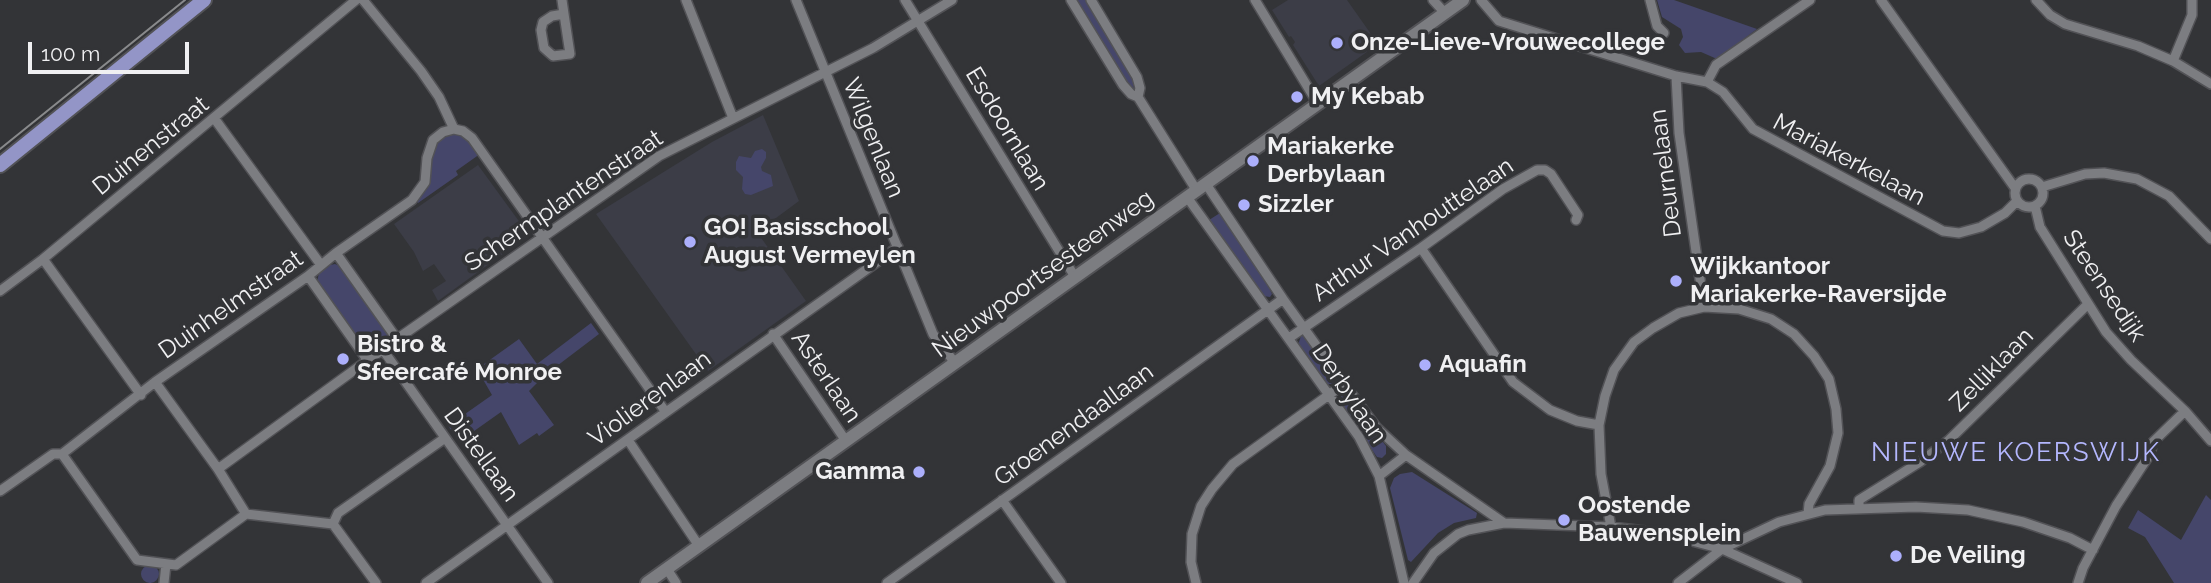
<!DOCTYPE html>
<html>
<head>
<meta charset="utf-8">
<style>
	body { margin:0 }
	#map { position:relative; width:2211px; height:583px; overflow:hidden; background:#333437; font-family:Raleway,sans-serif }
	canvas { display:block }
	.scale { position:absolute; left:28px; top:42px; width:161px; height:32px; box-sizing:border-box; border:4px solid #f0f0f2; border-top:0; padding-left:9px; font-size:21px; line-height:24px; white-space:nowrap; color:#f0f0f2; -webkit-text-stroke:5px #333437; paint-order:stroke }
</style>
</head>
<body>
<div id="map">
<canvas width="2211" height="583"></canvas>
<div class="scale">100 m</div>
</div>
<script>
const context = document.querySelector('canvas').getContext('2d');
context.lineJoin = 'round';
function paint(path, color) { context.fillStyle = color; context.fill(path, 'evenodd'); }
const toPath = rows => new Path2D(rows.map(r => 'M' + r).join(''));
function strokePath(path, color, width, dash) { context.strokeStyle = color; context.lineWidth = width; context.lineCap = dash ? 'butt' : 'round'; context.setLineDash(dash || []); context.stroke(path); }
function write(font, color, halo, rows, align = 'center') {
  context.font = font + ' Raleway,sans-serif'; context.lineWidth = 7; context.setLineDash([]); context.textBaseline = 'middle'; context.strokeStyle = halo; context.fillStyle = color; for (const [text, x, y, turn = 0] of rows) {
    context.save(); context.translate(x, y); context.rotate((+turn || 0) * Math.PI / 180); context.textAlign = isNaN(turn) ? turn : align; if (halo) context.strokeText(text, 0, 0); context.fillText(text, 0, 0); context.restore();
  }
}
const built = toPath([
	[1288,0,1347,0,1378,44,1319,86,1293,45,1295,42,1291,36,1289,37,1272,10],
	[763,115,799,201,757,232,806,301,708,371,596,214,712,142],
	[478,165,529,235,438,301,432,290,446,281,434,264,423,271,414,252,394,224]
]);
const green = toPath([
	[1076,0,1086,0,1133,80,1134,89,1126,83],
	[1657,0,1674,0,1757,29,1717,59,1701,52,1685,53,1679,45,1683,37,1681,29,1662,17],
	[450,133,457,133,468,138,480,154,456,171,458,175,418,203,415,199,430,177,433,147,440,138],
	[762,149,766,152,766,158,761,167,762,171,771,175,773,186,751,195,745,194,742,189,743,177,736,170,736,162,739,156,751,158,755,151],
	[1220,213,1262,273,1272,294,1270,297,1263,296,1209,220],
	[335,264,342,267,388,332,386,344,373,352,363,348,317,282,319,273,330,265],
	[591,323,599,334,545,375,529,391,554,425,539,436,537,433,519,445,501,412,460,441,448,426,492,395,477,369,519,339,537,364],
	[1301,336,1306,336,1336,380,1334,384,1326,384,1298,345],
	[1346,395,1386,446,1386,454,1382,458,1377,457,1339,403,1341,396],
	[1412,472,1477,513,1476,518,1454,523,1438,533,1411,562,1408,560,1390,488,1394,478,1400,474],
	[2206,495,2211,500,2211,583,2174,583,2145,537,2128,528,2138,510,2181,540],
	'141 574a9 9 0 1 1 18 0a9 9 0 1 1-18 0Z'
]);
const minor = toPath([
	[363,0,421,71,439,97,454,129,463,131,472,138,665,411],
	[562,0,564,14,570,54,553,56,544,48,541,30,543,22,552,16,564,14],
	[686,0,733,118],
	[796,0,933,334,955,363],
	[905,0,1075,277],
	[1071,0,1123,85,1131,94,1138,97,1197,191],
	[1091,0,1137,77,1140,88,1138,97],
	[1255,0,1318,104],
	[1433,0,1445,13],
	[1481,0,1499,21,1676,76,1707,82,1723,92,1753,129,1943,231,1959,233,1981,227,2005,213,2017,201],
	[1650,0,1657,26,1664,33],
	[1881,0,2015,188],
	[2036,0,2050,15,2065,24,2138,46,2173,61,2211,84],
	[2173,61,2192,15,2192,0],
	[1676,76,1679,133,1704,307],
	[1707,82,1716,65,1810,0],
	[214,118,321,265],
	'2015 193a14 14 0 1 1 28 0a14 14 0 1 1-28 0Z',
	[1206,184,1283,299,1344,384,1377,428,1406,455],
	[2042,187,2085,174,2104,173,2137,179,2169,196,2211,239],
	[1187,197,1359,437,1379,476],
	[2035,206,2040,227,2106,332,2131,360,2185,411,2211,441],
	[1421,248,1513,382,1550,410,1577,421,1599,425],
	[336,253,397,339],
	[43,259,141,395],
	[308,276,368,361],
	[0,291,43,259,356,0],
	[773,334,846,441],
	[1289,338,1421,248,1503,189,1537,170,1545,170,1551,174,1578,215,1576,220],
	[383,350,548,583],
	[155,382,218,469,246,514,333,524,376,583],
	[628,440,699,546],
	[62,454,137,560,176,565,246,514],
	[218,469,397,339,659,156,873,48,952,0],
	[0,491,53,454,62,454,155,382,308,276,336,253,412,200,425,182,427,158,433,140,443,132,454,129],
	[1002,500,1061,583],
	[1859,508,1859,500,1920,462,1949,440,2087,305],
	[333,524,338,513,445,438],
	[1611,527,1601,474,1599,425,1605,396,1614,370,1634,342,1653,328,1679,313,1704,307,1739,309,1771,319,1794,334,1814,356,1829,379,1836,409,1838,433,1830,466,1809,504,1808,514],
	[667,569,676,583],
	[164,583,166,564],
	[426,583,898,247],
	[887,583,1283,299],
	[1196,583,1191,562,1192,534,1201,506,1212,489,1233,464,1344,384],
	[1404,583,1379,476,1406,455,1504,523],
	[1413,583,1434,553,1458,534,1468,530,1504,523,1611,527,1662,533,1722,549,1797,583],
	[1678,583,1722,549,1779,522,1825,510,1916,507,1968,510,2023,522,2070,538,2093,550],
	[2078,583,2083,568,2116,506,2150,454,2153,442,2185,411]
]);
const secondary = toPath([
	[647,583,1463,0]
]);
const primary = toPath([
	[0,165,204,0]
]);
const tram = toPath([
	[0,149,185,0]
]);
const markers = [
	[1337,43,7,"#acaffb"],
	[1297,97,7,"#acaffb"],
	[1253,161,7,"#acaffb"],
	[1244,205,7,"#acaffb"],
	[690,242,7,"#acaffb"],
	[1676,281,7,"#acaffb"],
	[343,359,7,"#acaffb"],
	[1425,365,7,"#acaffb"],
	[919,472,7,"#acaffb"],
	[1564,520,7,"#acaffb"],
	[1896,556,7,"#acaffb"]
];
const poiNames = [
	["Onze-Lieve-Vrouwecollege",1351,43],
	["My Kebab",1311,97],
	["Mariakerke",1267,147],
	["Derbylaan",1267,175],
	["Sizzler",1258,205],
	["GO! Basisschool",704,228],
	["August Vermeylen",704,256],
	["Wijkkantoor",1690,267],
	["Mariakerke-Raversijde",1690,295],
	["Bistro &",357,345],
	["Sfeercafé Monroe",357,373],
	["Aquafin",1439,365],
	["Gamma",905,472,"right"],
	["Oostende",1578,506],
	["Bauwensplein",1578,534],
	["De Veiling",1910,556]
];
const streetNames = [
	["Esdoornlaan",1007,129,59],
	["Wilgenlaan",873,138,68],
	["Duinenstraat",151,146,-39],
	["Mariakerkelaan",1849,160,28],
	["Deurnelaan",1666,173,-97],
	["Schermplantenstraat",564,201,-34],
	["Arthur Vanhouttelaan",1413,230,-34],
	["Nieuwpoortsesteenweg",1043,274,-36],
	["Steensedijk",2104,286,56],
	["Duinhelmstraat",231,305,-35],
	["Zelliklaan",1992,370,-45],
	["Asterlaan",826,377,56],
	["Derbylaan",1349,394,56],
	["Violierenlaan",650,399,-36],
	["Groenendaallaan",1074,425,-36],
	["Distellaan",481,455,54]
];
const neighbourhoodNames = [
	["NIEUWE KOERSWIJK",2016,453]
];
paint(built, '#3c3d47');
paint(green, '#45466a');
strokePath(minor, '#525256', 12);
strokePath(secondary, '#525256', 16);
strokePath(primary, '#525256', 18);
strokePath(minor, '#7c7d81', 9);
strokePath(secondary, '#7c7d81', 12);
strokePath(primary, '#9395c7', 14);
strokePath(tram, '#898a8c', 2);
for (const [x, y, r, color] of markers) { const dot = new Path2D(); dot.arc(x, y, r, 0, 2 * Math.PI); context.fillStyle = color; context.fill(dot); strokePath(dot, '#333437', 2.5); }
write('bold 24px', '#f0f0f2', '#333437', poiNames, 'left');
write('24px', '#f0f0f2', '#333437', streetNames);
context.letterSpacing = '2px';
write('26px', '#b4b7fe', '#333437', neighbourhoodNames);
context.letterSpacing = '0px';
</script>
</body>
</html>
